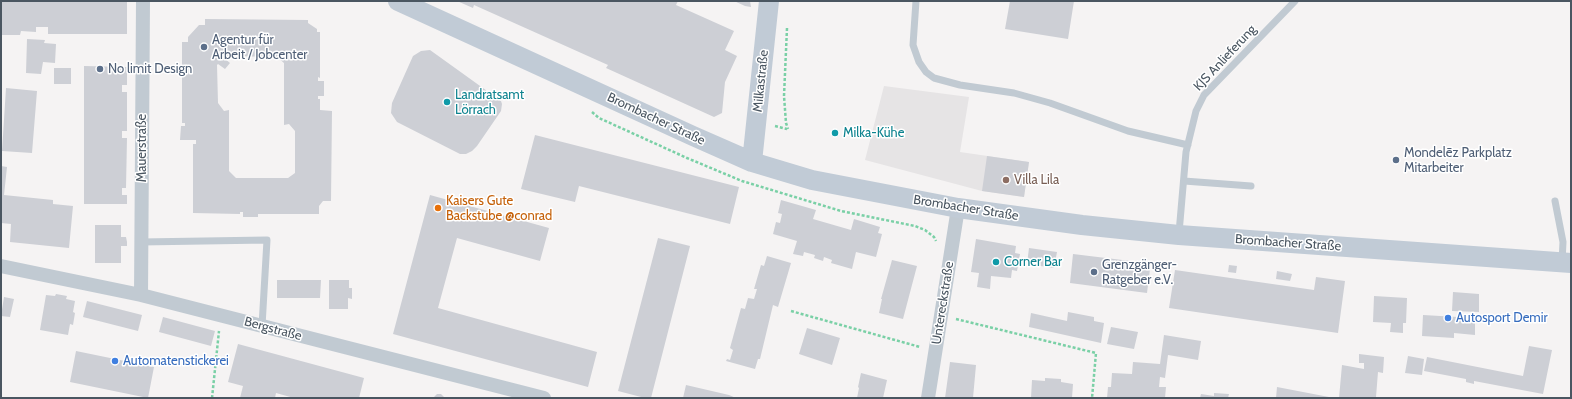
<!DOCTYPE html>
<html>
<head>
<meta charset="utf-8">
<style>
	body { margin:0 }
	#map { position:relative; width:1572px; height:399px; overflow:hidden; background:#f5f3f3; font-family:Cabin,sans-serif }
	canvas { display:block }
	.frame { position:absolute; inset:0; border:2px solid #4a5661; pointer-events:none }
</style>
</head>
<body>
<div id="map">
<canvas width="1572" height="399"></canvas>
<div class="frame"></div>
</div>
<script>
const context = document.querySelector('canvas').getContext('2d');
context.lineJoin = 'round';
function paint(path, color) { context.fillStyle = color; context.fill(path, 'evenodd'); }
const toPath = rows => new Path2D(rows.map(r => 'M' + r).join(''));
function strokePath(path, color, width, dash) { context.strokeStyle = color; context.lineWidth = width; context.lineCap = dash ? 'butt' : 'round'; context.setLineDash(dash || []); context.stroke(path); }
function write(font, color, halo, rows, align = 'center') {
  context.font = font + ' Cabin,sans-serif'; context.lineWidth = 3; context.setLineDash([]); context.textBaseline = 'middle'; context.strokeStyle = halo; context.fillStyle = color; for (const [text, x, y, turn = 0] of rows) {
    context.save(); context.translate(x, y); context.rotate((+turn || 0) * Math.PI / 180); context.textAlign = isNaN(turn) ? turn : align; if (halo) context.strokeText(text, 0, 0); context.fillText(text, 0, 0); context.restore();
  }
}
const education = toPath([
	[884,86,969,97,960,152,1029,162,1024,197,982,191,865,160]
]);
const building = toPath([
	[1,1,127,1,127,34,48,34,48,27,36,27,36,32,21,31,20,35,1,35],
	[457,1,678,1,676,5,734,31,725,50,737,56,725,82,722,113,714,117,606,68,608,65,474,5,473,8],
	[734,1,750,1,751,7,745,6],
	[1010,1,1074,1,1068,39,1005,29],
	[205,19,308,20,308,23,317,29,317,32,320,32,320,78,318,77,318,81,324,81,324,96,318,96,318,99,320,99,320,110,332,111,331,201,323,201,319,206,319,214,258,214,258,217,243,217,243,212,240,212,240,214,193,213,193,144,196,144,196,140,180,140,181,126,185,126,185,123,182,123,182,42,188,42,188,37,199,25,205,25],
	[226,56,277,57,284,63,284,125,289,124,295,131,295,173,288,178,236,178,229,171,229,110,224,111,218,103,217,65,218,64,225,69,230,63,224,58],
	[27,39,45,40,44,43,56,44,55,63,43,62,41,74,26,73],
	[430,50,501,101,502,104,501,111,477,146,472,151,466,154,460,154,397,122,391,113,392,103,413,56,421,51],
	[84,66,127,67,127,85,122,85,122,92,127,92,127,131,122,131,122,138,127,138,126,188,122,188,122,195,127,195,127,204,84,204],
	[54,68,71,68,71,84,54,84],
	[6,88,37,91,32,153,2,151],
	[535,135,739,187,730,224,579,186,575,202,521,189],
	[987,156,1029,162,1024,197,982,191],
	[1,166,7,167,4,195,53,200,53,204,73,206,69,248,10,242,11,224,1,223],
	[430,195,549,228,540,261,457,238,438,308,597,352,588,387,393,334],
	[781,200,816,210,813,219,851,230,854,219,880,227,878,233,882,234,876,257,856,252,852,269,831,263,832,260,824,257,823,261,814,258,815,255,804,252,803,256,793,254,797,241,773,234,776,222,780,223,782,214,778,213],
	[95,225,121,225,121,237,126,237,127,242,127,246,121,246,121,263,95,263],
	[658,238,690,246,651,398,645,398,618,391],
	[976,239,1016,246,1015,253,1020,254,1017,271,1012,270,1011,278,991,276,990,289,977,287,979,273,971,272],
	[1029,248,1057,252,1054,268,1027,264],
	[1073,254,1147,263,1150,269,1147,293,1070,283],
	[767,256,791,263,778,307,773,305,760,359,758,359,755,369,726,361,727,359,730,360,733,350,730,348,741,308,745,309,748,298,754,299,757,289,754,289,761,265,764,266],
	[892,260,917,266,903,319,879,313,882,299,881,299],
	[1229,265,1237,266,1236,273,1228,272],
	[1175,270,1314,290,1316,277,1345,281,1338,333,1169,308],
	[1277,271,1292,274,1290,281,1276,279],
	[277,280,321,280,320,298,277,298],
	[329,280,349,280,349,288,352,288,352,299,348,298,348,309,329,309],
	[1453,292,1479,294,1479,312,1452,311],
	[56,294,67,296,66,299,75,301,73,312,75,313,73,325,70,324,68,335,40,330,46,295,55,296],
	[1374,296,1407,298,1406,323,1403,323,1403,333,1390,332,1391,323,1373,322],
	[4,297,14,299,10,317,1,316],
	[87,301,142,315,138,331,83,317],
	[1068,312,1094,317,1094,321,1104,323,1101,343,1029,327,1031,313,1067,321],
	[1423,315,1475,318,1475,335,1454,333,1454,338,1422,336],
	[163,317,215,331,211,346,159,332],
	[1111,327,1138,332,1134,349,1107,344],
	[807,328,840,338,832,365,799,354],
	[1164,335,1201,341,1198,360,1168,355,1165,378,1160,377,1159,387,1166,387,1165,398,1107,398,1108,387,1111,387,1112,373,1132,374,1133,362,1160,364],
	[238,344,364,378,359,398,294,398,276,393,275,398,240,398,243,386,228,382],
	[1529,346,1552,350,1543,394,1474,381,1474,384,1466,382,1466,379,1424,371,1427,357,1523,376],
	[76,351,154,367,148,398,70,382],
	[1359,354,1384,357,1383,373,1378,372,1376,397,1379,398,1339,398,1342,365,1364,369,1364,363,1359,363],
	[1408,356,1424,359,1422,375,1405,373],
	[950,362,976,365,973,398,945,398],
	[861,373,887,380,883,398,857,398,859,388,858,387],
	[1045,378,1061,379,1061,382,1073,384,1072,398,1031,398,1032,380,1045,381],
	[686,385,729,395,736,398,683,398],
	[1277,387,1329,397,1329,398,1276,398],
	[1214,393,1229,394,1228,398,1200,398,1201,394,1214,396],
	[437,394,441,394,445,398,433,398]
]);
const path = toPath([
	[787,28,784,96,786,123,788,129],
	[592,112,599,118,687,158,742,181,841,211,915,226,925,230,934,237,936,241],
	[775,126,787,129],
	[791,311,920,347],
	[956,319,1096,353,1092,398],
	[212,398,219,331]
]);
const service = toPath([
	[916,1,913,45,919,62,926,72,934,78,960,85,1014,93,1050,103,1128,131,1188,145],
	[1184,181,1251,186],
	[1555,201,1563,242,1562,262],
	[1179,233,1186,152,1196,111,1204,95,1295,1],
	[141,242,267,240,262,326]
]);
const minor = toPath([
	[1,266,141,295,544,398],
	[141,295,143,1],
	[928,398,958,208]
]);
const secondary = toPath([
	[398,1,693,136,752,162,812,180,958,208,1082,225,1179,235,1571,263],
	[752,162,769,1]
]);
const markers = [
	[204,47,4,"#5c6f8a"],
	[100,69,4,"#5c6f8a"],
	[447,102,4,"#0f9aa8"],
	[835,133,4,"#0f9aa8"],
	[1396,160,4,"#5c6f8a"],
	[1006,180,4,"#8d6e63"],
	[438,208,4,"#e8710a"],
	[996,262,4,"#0f9aa8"],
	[1094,272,4,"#5c6f8a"],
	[1448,318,4,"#3f7fe0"],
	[115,361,4,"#3f7fe0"]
];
const serviceNames = [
	["Agentur für",212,40],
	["Arbeit / Jobcenter",212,55],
	["No limit Design",108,69],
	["Mondelēz Parkplatz",1404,153],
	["Mitarbeiter",1404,168],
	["Grenzgänger-",1102,265],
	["Ratgeber e.V.",1102,280]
];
const streetNames = [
	["KJS Anlieferung",1225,58,-47],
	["Milkastraße",761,81,-84],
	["Brombacher Straße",656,119,25],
	["Mauerstraße",142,148,-90],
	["Brombacher Straße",966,208,9],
	["Brombacher Straße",1288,243,4],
	["Untereckstraße",943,303,-81],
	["Bergstraße",273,329,15]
];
const cultureNames = [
	["Landratsamt",455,95],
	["Lörrach",455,110],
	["Milka-Kühe",843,133],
	["Corner Bar",1004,262]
];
const educationNames = [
	["Villa Lila",1014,180]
];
const foodNames = [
	["Kaisers Gute",446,201],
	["Backstube @conrad",446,216]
];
const shopNames = [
	["Autosport Demir",1456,318],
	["Automatenstickerei",123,361]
];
paint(education, '#e6e4e5');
paint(building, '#cdcfd5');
strokePath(path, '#7ad0a6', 2.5, [3, 2]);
strokePath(service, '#c1cad2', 7);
strokePath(minor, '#c1cad2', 14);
strokePath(secondary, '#c1cbd6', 20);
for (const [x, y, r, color] of markers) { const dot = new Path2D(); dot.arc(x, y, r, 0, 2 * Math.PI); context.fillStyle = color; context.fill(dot); strokePath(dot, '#fff', 1.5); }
write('13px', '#4e5e75', '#fff', serviceNames, 'left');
write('13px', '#4a5661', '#fff', streetNames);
write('13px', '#0d838f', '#fff', cultureNames, 'left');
write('13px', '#785e54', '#fff', educationNames, 'left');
write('13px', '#c56008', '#fff', foodNames, 'left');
write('13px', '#366cbe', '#fff', shopNames, 'left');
</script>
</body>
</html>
